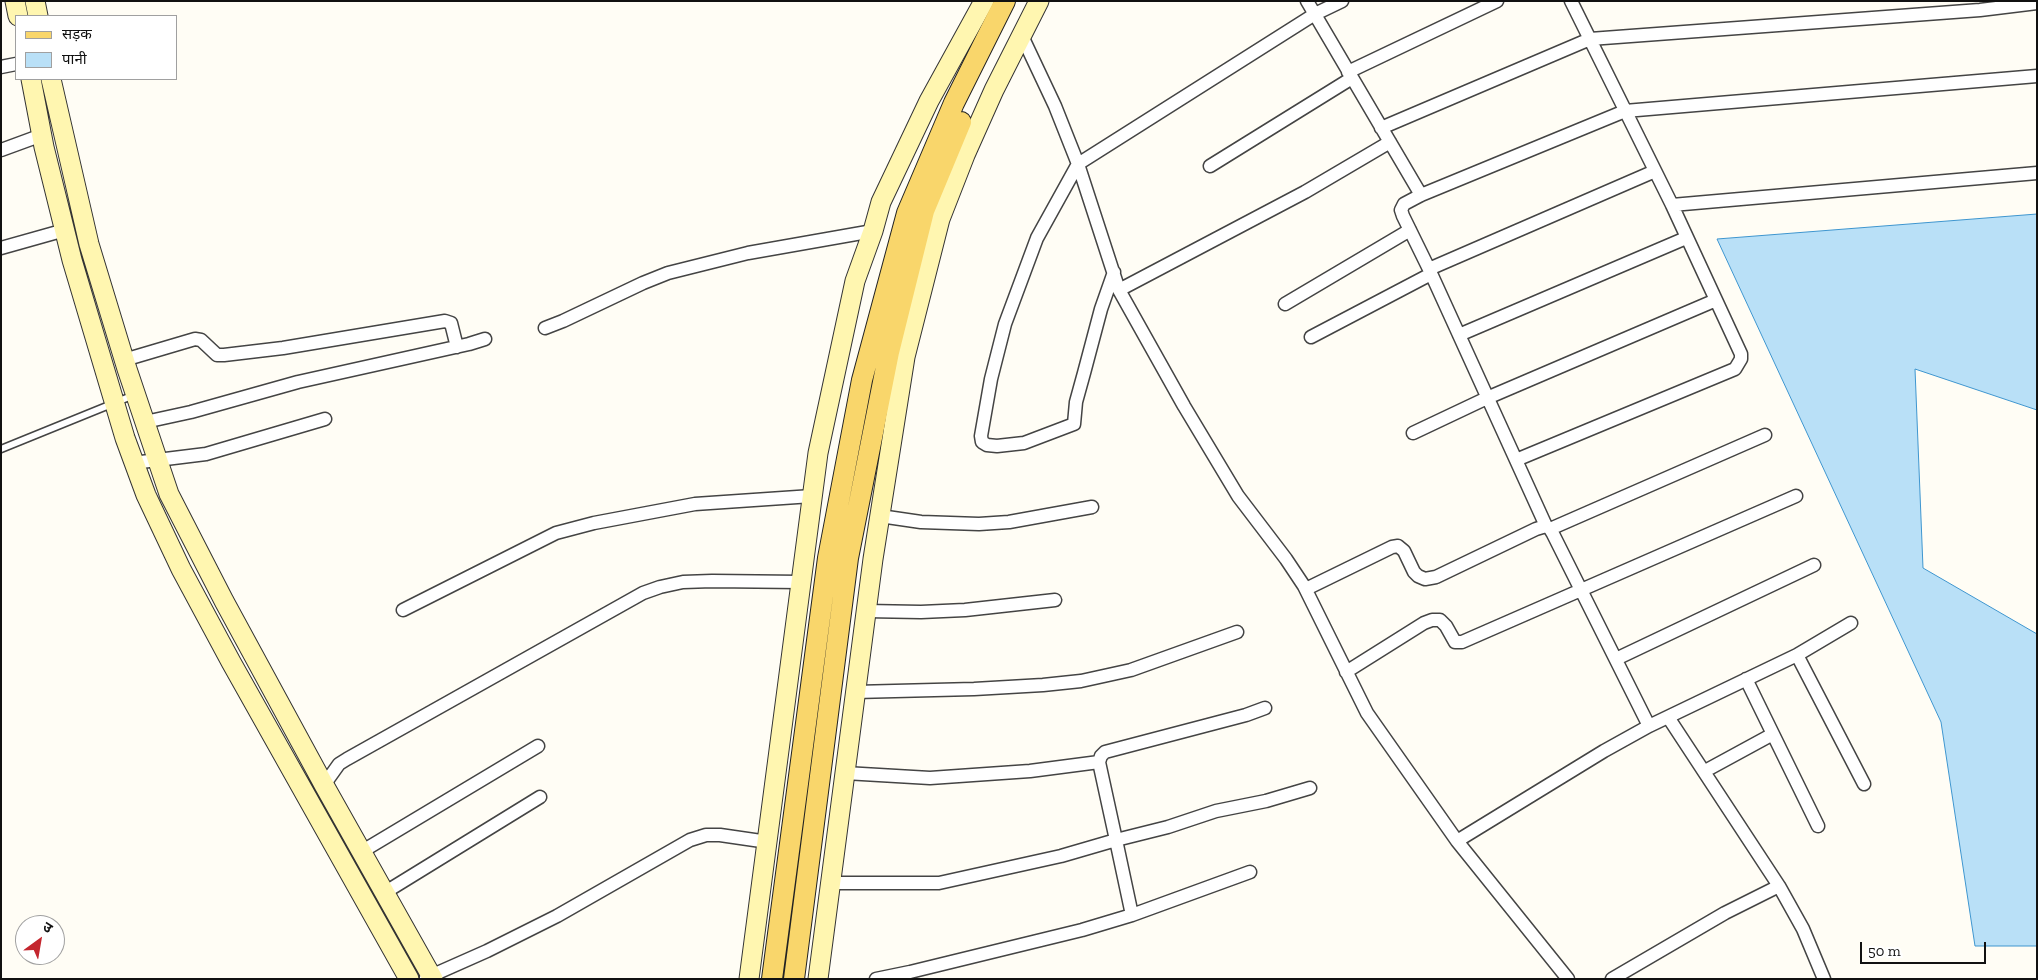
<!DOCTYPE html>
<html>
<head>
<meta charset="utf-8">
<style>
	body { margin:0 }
	#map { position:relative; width:2038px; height:980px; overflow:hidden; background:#fffdf5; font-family:"Zilla Slab","Noto Sans Devanagari",serif }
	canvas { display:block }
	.frame { position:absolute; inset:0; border:2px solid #111; pointer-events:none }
	.legend { position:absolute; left:15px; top:15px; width:162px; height:65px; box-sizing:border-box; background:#fff; border:1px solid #a0a0a0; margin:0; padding:6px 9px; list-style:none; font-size:15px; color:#111 }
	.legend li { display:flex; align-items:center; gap:10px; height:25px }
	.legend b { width:25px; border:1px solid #a0a0a0 }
	.north { position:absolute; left:15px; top:915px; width:50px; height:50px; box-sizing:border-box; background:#fff; border:1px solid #a0a0a0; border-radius:50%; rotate:32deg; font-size:14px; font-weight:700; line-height:20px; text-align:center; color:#111 }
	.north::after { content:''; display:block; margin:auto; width:18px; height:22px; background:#c4262e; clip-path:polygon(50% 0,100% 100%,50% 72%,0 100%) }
	.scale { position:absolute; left:1860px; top:942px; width:126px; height:22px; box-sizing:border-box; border:2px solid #111; border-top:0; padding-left:6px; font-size:15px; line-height:18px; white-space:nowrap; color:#111; -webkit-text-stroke:4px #fff; paint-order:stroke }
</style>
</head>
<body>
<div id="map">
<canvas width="2038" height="980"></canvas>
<div class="frame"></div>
<ul class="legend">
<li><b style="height:6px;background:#f9d66b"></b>सड़क</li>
<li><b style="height:14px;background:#b9e0f7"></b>पानी</li>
</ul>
<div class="north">उ</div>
<div class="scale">50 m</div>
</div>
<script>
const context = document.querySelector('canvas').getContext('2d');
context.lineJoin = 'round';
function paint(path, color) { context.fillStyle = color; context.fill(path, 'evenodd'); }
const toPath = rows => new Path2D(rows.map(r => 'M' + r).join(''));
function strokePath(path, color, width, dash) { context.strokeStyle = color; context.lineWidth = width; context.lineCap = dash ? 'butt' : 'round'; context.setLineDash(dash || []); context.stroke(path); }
const water = toPath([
	[2037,214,2037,410,1915,369,1923,568,2037,634,2037,946,1975,946,1941,722,1717,239,2037,214]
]);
const lane = toPath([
	[1,449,134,395]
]);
const street = toPath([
	[1307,1,1421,195],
	[1022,36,1055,106,1078,164,1119,290,1184,406,1238,496,1286,559,1304,586,1367,713,1457,841,1568,979],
	[1,67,16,64],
	[1348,72,1497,1],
	[1381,128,1590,39,1980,10,2037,3],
	[1,150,42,135],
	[1210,166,1352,78],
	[1672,205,2037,173],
	[1,248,65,230],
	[1429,269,1655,171],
	[1114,272,1101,309,1084,373,1076,402,1074,424,1024,443,997,446,987,445,982,442,981,436,991,379,1005,324,1037,238,1078,164,1315,14,1342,1],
	[1119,290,1305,192,1390,142],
	[1285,304,1410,230],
	[545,328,563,321,643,283,668,273,748,253,873,231],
	[1459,335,1686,238],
	[1311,337,1431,274],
	[124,360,195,339,201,340,217,355,224,355,283,348,445,321,451,323,457,347],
	[145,422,191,412,298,382,469,344,485,339],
	[1413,433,1487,398,1716,300],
	[1516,460,1735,369,1741,359,1741,354,1672,205,1571,1],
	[133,463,206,454,325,419],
	[880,516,921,522,979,524,1009,522,1092,507],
	[1546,526,1429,269,1403,216,1401,210,1404,204,1421,195,1625,111,2037,76],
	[1550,529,1765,435],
	[1306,589,1392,547,1398,546,1404,551,1414,572,1418,576,1425,579,1436,577,1536,529,1546,526,1550,529,1553,534,1649,726],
	[403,610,556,533,594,523,695,504,812,496],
	[866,611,921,612,965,610,1055,600],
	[1797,655,1864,784],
	[1616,659,1814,565],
	[1346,672,1424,623,1432,620,1440,620,1446,626,1455,642,1462,642,1796,496],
	[1746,679,1818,826],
	[855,692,974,689,1043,685,1081,681,1131,670,1237,632],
	[1705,771,1773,734],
	[845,773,930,778,1030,771,1099,762,1101,756,1105,752,1246,715,1265,708],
	[324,785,339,764,347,759,643,593,660,587,683,582,712,581,801,582],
	[1457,841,1604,751,1649,726,1797,655,1851,623],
	[361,852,538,746],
	[830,883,939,883,1061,856,1116,840,1099,762],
	[1779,886,1803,929,1824,979],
	[384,893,540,797],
	[1132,915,1250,872],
	[426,978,487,951,557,916,690,840,706,835,720,835,768,842],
	[876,979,910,972,1082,930,1132,915,1116,840,1168,827,1216,811,1266,801,1310,788],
	[1612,979,1725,913,1779,886,1668,717]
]);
const secondary = toPath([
	[15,1,18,16],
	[35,1,38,16],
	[31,79,44,147,72,260,125,438,146,495,181,569,231,662,409,979],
	[51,79,89,244,127,369,169,494,224,601,324,785,433,979],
	[749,979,818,453,855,281,873,231,881,202,929,101,984,1],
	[818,979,873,559,905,357,940,219,965,155,994,90,1039,1]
]);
const primary = toPath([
	[772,979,828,558,862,380,907,213,954,103,1005,1],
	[794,979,848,558,889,352,924,211,961,122]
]);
paint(water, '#b9e0f7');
strokePath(water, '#3f96cf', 1);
strokePath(lane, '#444', 9);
strokePath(street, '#444', 15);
strokePath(secondary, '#333', 21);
strokePath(primary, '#222', 22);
strokePath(lane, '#fff', 6);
strokePath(street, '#fff', 12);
strokePath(secondary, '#fff6b0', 19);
strokePath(primary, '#f9d66b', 20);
</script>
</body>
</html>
